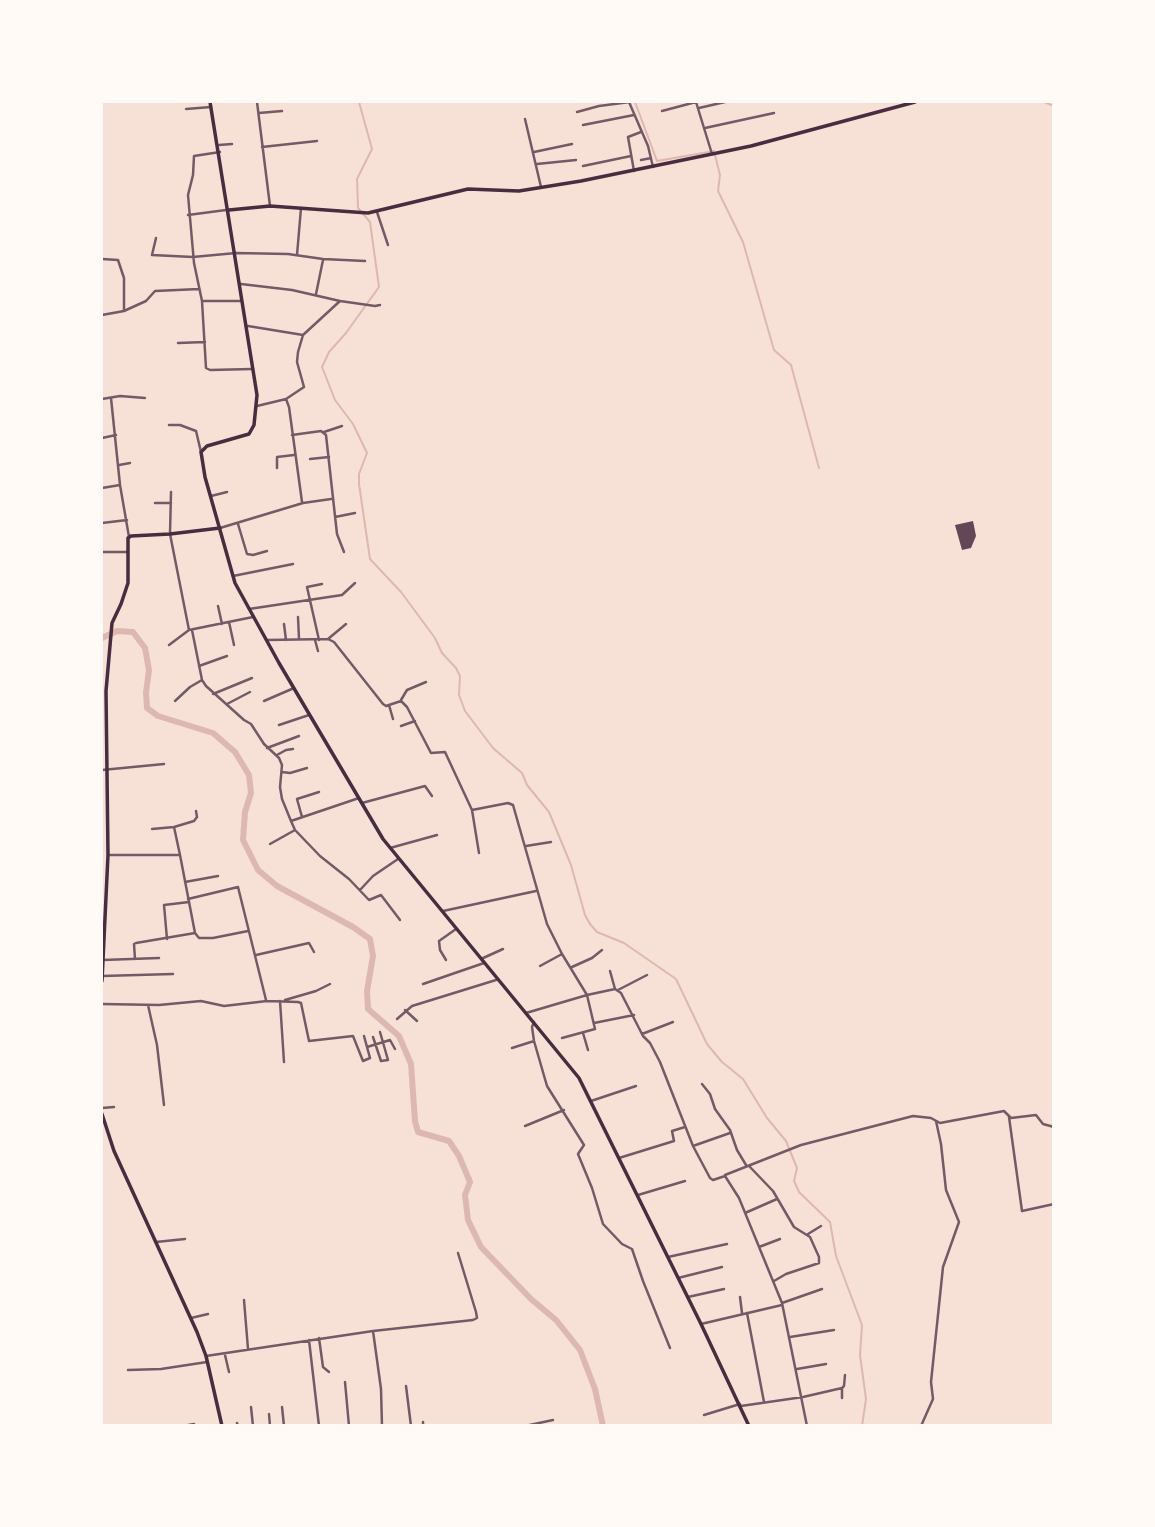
<!DOCTYPE html>
<html>
<head>
<meta charset="utf-8">
<style>
	body { margin:0 }
	#map { position:relative; width:1155px; height:1527px; overflow:hidden; background:#f7e1d7; font-family:Manrope,sans-serif }
	canvas { display:block }
	.frame { position:absolute; inset:0; border:103px solid #fffaf5; pointer-events:none }
</style>
</head>
<body>
<div id="map">
<canvas width="1155" height="1527"></canvas>
<div class="frame"></div>
</div>
<script>
const context = document.querySelector('canvas').getContext('2d');
context.lineJoin = 'round';
const toPath = rows => new Path2D(rows.map(r => 'M' + r).join(''));
function strokePath(path, color, width, dash) { context.strokeStyle = color; context.lineWidth = width; context.lineCap = dash ? 'butt' : 'round'; context.setLineDash(dash || []); context.stroke(path); }
function paint(path, color) { context.fillStyle = color; context.fill(path, 'evenodd'); }
const stream = toPath([
	[359,102,372,149,357,179,358,208,370,222,379,287,346,333,329,352,322,367,335,400,353,424,367,453,359,474,359,484,370,559,401,592,435,638,442,653,456,668,460,676,459,695,465,711,493,748,522,773,527,785,549,812,571,865,585,915,590,924,597,932,624,943,676,979,707,1044,722,1062,743,1079,767,1118,786,1141,797,1168,794,1181,799,1192,830,1222,836,1256,862,1325,860,1355,866,1399,862,1426],
	[635,102,657,161,714,151,720,175,718,191,743,242,774,350,791,365,819,468],
	[1044,102,1054,106]
]);
const river = toPath([
	[102,638,117,631,133,632,145,648,149,670,146,693,147,708,158,716,213,733,235,752,249,775,251,793,245,812,243,840,258,870,277,886,353,927,370,939,373,956,367,991,368,1009,399,1036,411,1064,415,1121,418,1132,449,1141,459,1156,470,1182,465,1195,468,1220,481,1247,531,1299,556,1320,580,1350,595,1389,603,1426]
]);
const building = toPath([
	[973,521,976,536,971,548,962,550,955,525]
]);
const minor = toPath([
	[257,102,270,206],
	[629,102,648,146,653,167],
	[696,102,712,154],
	[699,108,725,102],
	[186,109,211,107],
	[662,111,696,102],
	[577,112,599,106,630,102],
	[259,113,282,111],
	[525,119,541,187],
	[583,125,634,115],
	[705,128,774,113],
	[219,145,232,144],
	[262,147,317,141],
	[220,152,194,156,193,175,188,195,194,263,202,301,206,368,210,370,252,369],
	[534,152,572,144],
	[641,160,651,158],
	[537,164,576,160],
	[583,166,631,156],
	[634,171,628,137,641,132],
	[377,212,388,245],
	[188,215,226,210],
	[156,238,152,255,193,257,236,253,288,254,323,259,365,261],
	[297,255,301,208],
	[102,259,118,260,124,278,124,311,102,315],
	[241,284,292,290,340,301,303,335,298,352,297,362,304,387,286,399,257,406],
	[316,294,323,260],
	[202,301,240,301],
	[340,301,375,306,380,305],
	[124,311,146,301,155,291,199,289],
	[248,326,303,335],
	[178,343,205,342],
	[111,398,120,485,129,537],
	[102,399,120,396,145,398],
	[286,399,289,407,302,502],
	[169,425,180,425,196,431,201,452],
	[324,432,342,426],
	[292,435,321,431,326,435,337,534,344,552],
	[102,438,116,435],
	[310,459,329,457],
	[119,465,130,463],
	[277,468,277,457,294,455],
	[102,488,120,485],
	[171,492,170,534,189,630],
	[211,496,227,492],
	[155,503,171,503],
	[335,517,355,513],
	[102,523,127,520],
	[238,524,247,554,253,555,267,551],
	[220,528,303,503,331,499],
	[102,552,128,552],
	[233,576,293,564],
	[218,606,222,624],
	[249,609,342,595,355,583],
	[298,617,299,639],
	[229,622,234,645],
	[284,624,286,640],
	[192,630,202,680,206,686,244,720,251,724,264,744,279,758,282,765,280,787,282,799,291,821,359,798],
	[328,639,346,624],
	[267,640,328,639,334,642,383,704,386,706,401,701,407,707,431,753,445,752,472,810,508,803,513,805,547,924,562,954,587,995,615,989,621,993,643,1036,650,1043,660,1062,693,1146,710,1178,713,1180,725,1176,739,1198,782,1303,807,1426],
	[315,640,318,651],
	[319,640,307,587,322,584],
	[169,645,189,630,253,617],
	[199,666,227,656],
	[213,694,252,678],
	[401,700,407,690,426,682],
	[175,701,190,687,202,680],
	[264,701,294,688],
	[227,704,250,692],
	[389,705,393,719],
	[279,725,309,715],
	[401,726,415,721],
	[267,748,299,736],
	[277,755,286,750,293,749],
	[102,770,164,764],
	[282,772,290,773,307,768],
	[362,803,425,786,432,796],
	[472,810,479,853],
	[302,817,297,799,319,792],
	[291,821,295,830,320,856,349,879,369,900,381,895,400,920],
	[174,827,180,855],
	[152,829,174,827,194,821,197,817,196,811],
	[270,844,295,830],
	[526,846,551,842],
	[390,848,437,835],
	[108,855,180,855,195,933,199,938,213,938,248,931],
	[185,882,218,876],
	[360,890,373,876,398,859],
	[188,899,238,887,266,1000],
	[443,911,536,891],
	[167,939,164,905,189,902],
	[256,955,309,943,314,952],
	[135,959,134,944,136,943,195,933],
	[481,959,503,949],
	[103,960,159,958],
	[446,960,440,950,439,941,456,929],
	[540,966,562,954],
	[572,967,592,958,602,950],
	[610,971,615,989],
	[102,976,173,974],
	[423,984,484,963],
	[618,990,647,975],
	[285,1000,316,991,330,984],
	[280,1001,284,1062],
	[102,1004,159,1005,201,1001,224,1006,267,1001,298,1002,301,1003,309,1041,353,1036,363,1061,370,1058,364,1036],
	[148,1005,157,1045,164,1105],
	[405,1010,417,1021],
	[526,1013,587,995,595,1029,562,1038],
	[397,1019,412,1006,496,980],
	[534,1022,532,1027,534,1041,547,1086,584,1145,578,1154,592,1188,603,1224,622,1244,632,1249,643,1281,670,1348],
	[594,1023,634,1015],
	[583,1033,588,1050],
	[642,1034,673,1022],
	[373,1037,381,1061,388,1060,380,1032],
	[367,1047,390,1040,395,1049],
	[512,1048,534,1041],
	[702,1084,710,1094,715,1109,730,1130,737,1150,746,1165],
	[591,1101,636,1086],
	[102,1108,114,1107],
	[1009,1117,1022,1211,1054,1204],
	[525,1126,564,1110],
	[693,1146,730,1133],
	[619,1158,674,1141,672,1131,685,1127],
	[750,1167,773,1191,794,1227,810,1237,819,1257,819,1263,786,1274,774,1281],
	[725,1175,801,1145,913,1116,931,1118,940,1123,1004,1111,1011,1118,1036,1115,1043,1124,1054,1127],
	[638,1195,685,1181],
	[745,1213,777,1199],
	[808,1234,821,1226],
	[156,1242,185,1239],
	[759,1247,780,1239],
	[668,1257,727,1244],
	[678,1278,722,1267],
	[688,1297,724,1289],
	[740,1297,742,1313],
	[244,1300,248,1349],
	[782,1303,822,1289],
	[747,1313,764,1402],
	[191,1318,208,1314],
	[701,1324,782,1305],
	[373,1331,381,1389,382,1426],
	[790,1337,834,1330],
	[319,1338,323,1367,329,1372],
	[309,1340,319,1426],
	[225,1355,229,1372],
	[206,1356,373,1331,473,1320,477,1318,476,1312,458,1253],
	[797,1369,826,1364],
	[128,1370,161,1369,207,1362],
	[345,1382,349,1426],
	[406,1386,411,1426],
	[842,1388,842,1398],
	[741,1406,803,1397,842,1388,844,1386,845,1375],
	[251,1407,253,1426],
	[282,1407,284,1426],
	[269,1414,270,1426],
	[704,1415,740,1404],
	[237,1423,238,1426],
	[183,1426,194,1424],
	[423,1426,423,1422],
	[525,1426,553,1420],
	[921,1426,933,1399,931,1382,943,1267,959,1222,946,1190,941,1144,936,1121]
]);
const secondary = toPath([
	[229,210,270,206,368,213,468,189,519,191,581,181,751,146,915,102],
	[102,981,108,855,106,691,112,623,121,604,128,583,128,538,131,536,170,534,220,528],
	[102,1114,114,1151,197,1332,206,1356,222,1426]
]);
const primary = toPath([
	[210,102,257,395,254,425,249,434,207,446,201,452,205,477,235,583,279,663,383,839,579,1078,701,1324,749,1426]
]);
strokePath(stream, '#dcb8b0', 2);
strokePath(river, '#dcb8b0', 6);
paint(building, '#644757');
strokePath(minor, '#755966', 2.5);
strokePath(secondary, '#4a2c40', 3.5);
strokePath(primary, '#4a2c40', 3.5);
</script>
</body>
</html>
